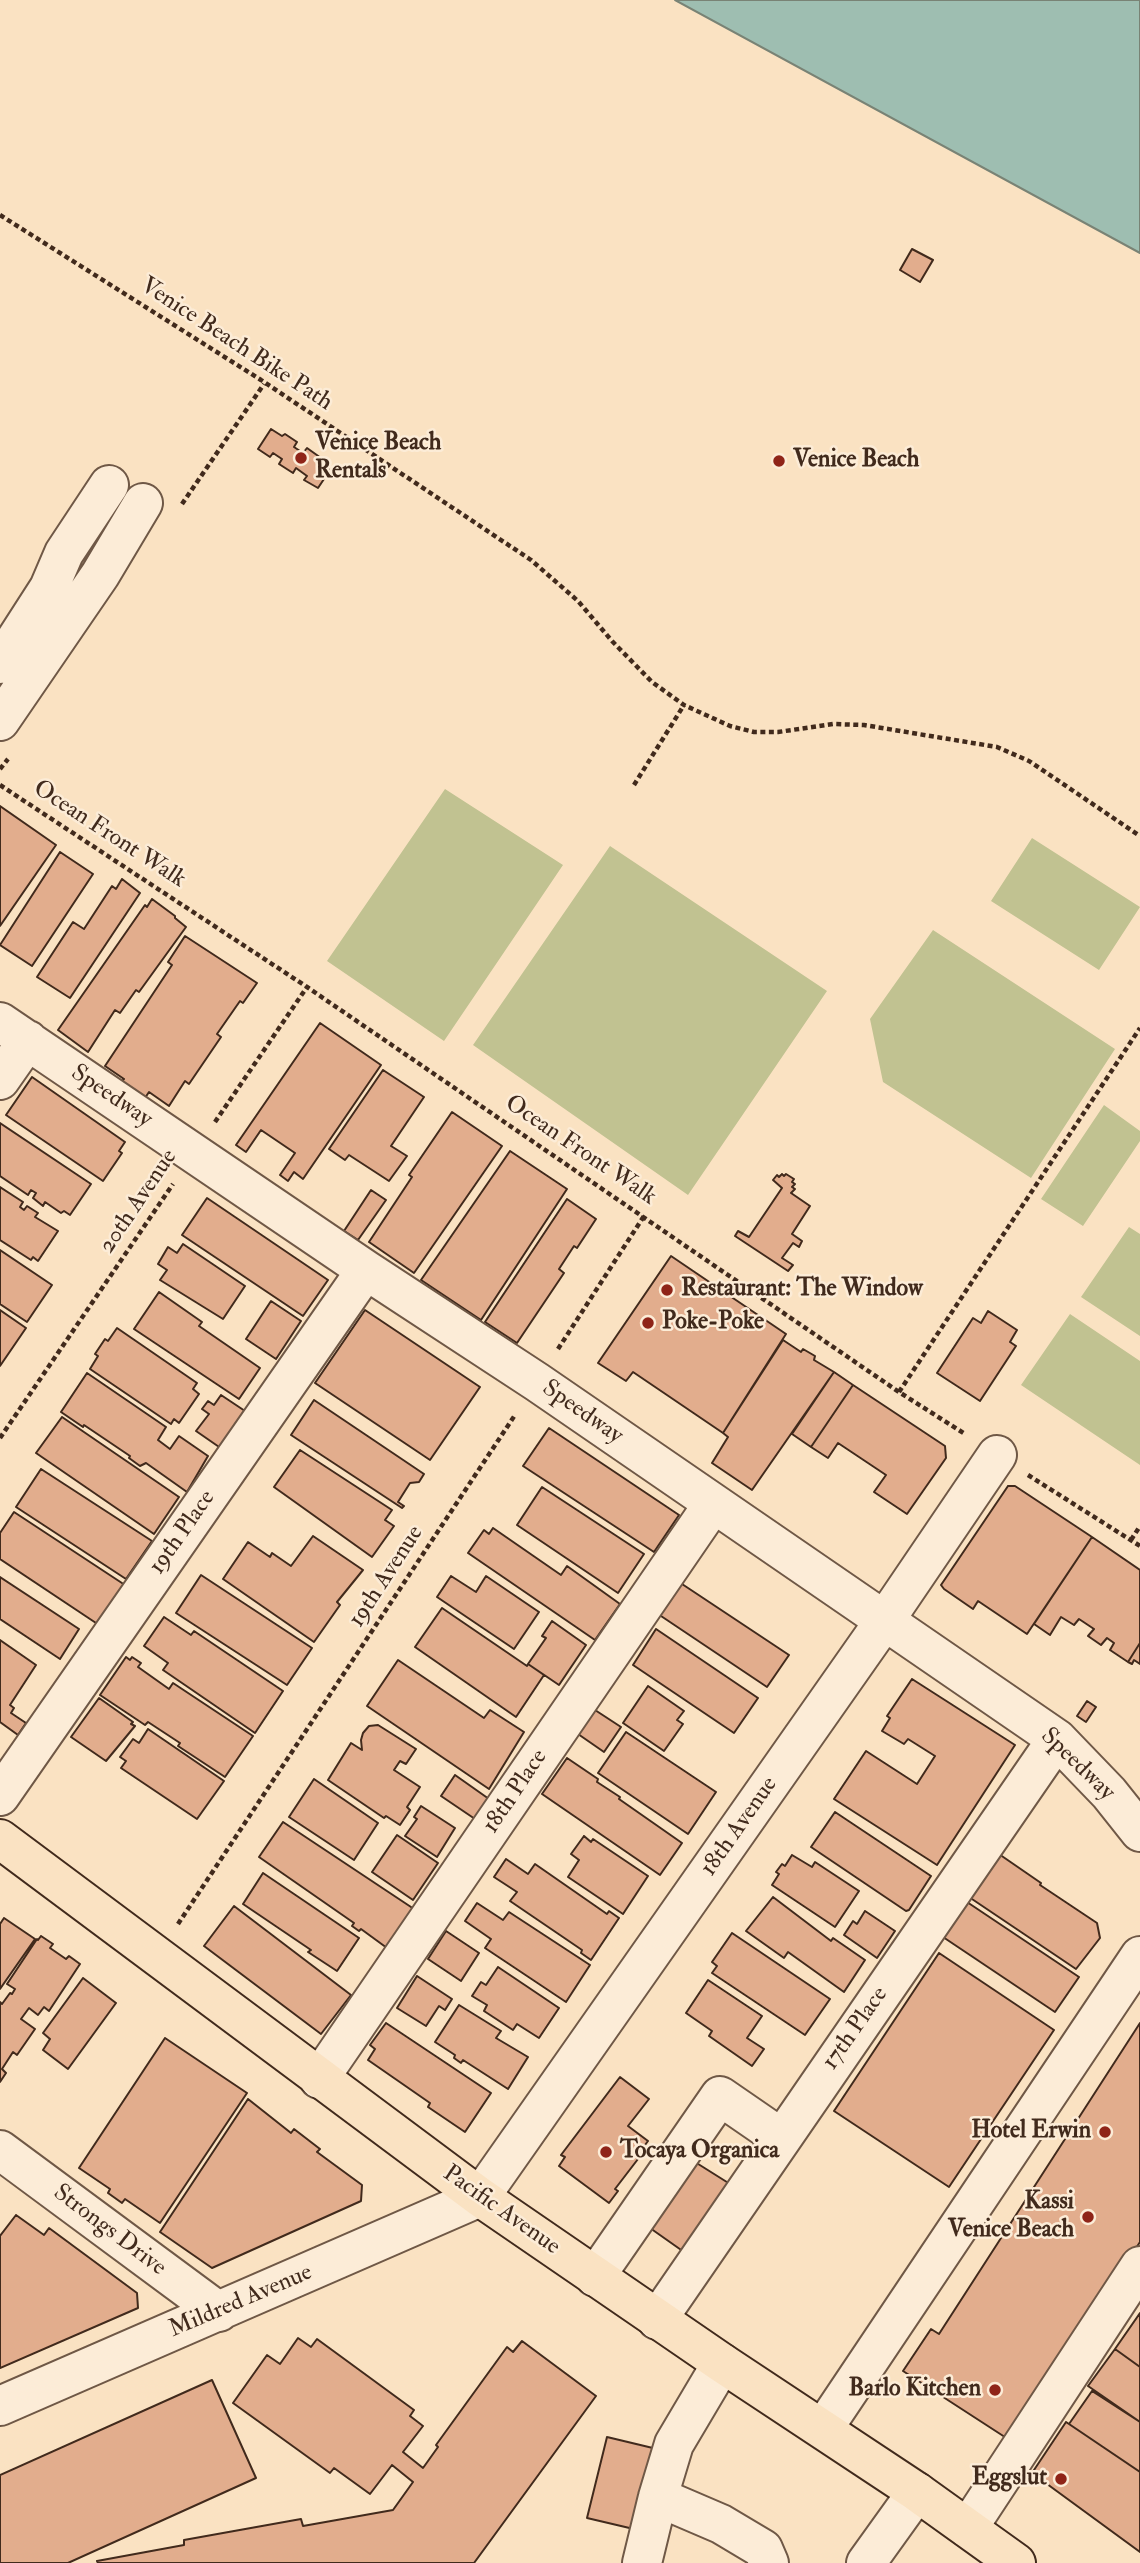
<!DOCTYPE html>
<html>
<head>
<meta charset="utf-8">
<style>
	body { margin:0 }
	canvas { display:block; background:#fae2c2 }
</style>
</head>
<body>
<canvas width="1140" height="2563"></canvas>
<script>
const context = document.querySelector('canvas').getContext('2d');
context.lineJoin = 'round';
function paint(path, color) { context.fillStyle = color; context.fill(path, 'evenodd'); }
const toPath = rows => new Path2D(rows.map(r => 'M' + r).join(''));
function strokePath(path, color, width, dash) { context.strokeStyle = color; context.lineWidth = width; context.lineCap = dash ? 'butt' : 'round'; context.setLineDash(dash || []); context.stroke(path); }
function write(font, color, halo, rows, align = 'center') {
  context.font = font + ' "IM FELL Double Pica",serif'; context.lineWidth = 5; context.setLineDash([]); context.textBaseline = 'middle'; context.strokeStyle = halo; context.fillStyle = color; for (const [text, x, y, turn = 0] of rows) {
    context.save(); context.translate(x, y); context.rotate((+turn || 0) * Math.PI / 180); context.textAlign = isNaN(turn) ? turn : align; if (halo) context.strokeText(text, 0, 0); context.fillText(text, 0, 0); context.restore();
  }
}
const green = toPath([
	[445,789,563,865,444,1041,327,961],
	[1032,838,1140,907,1099,970,991,901],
	[610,846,827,991,688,1195,473,1045],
	[933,930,1115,1049,1031,1178,883,1082,870,1019],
	[1104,1105,1140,1131,1140,1141,1083,1226,1041,1199],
	[1129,1227,1140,1234,1140,1336,1081,1297],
	[1070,1314,1140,1361,1140,1465,1021,1385]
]);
const water = toPath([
	[675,0,1140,0,1140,253,675,0]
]);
const building = toPath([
	[912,249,933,260,920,282,900,270,912,249],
	[271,429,282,436,285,434,297,442,294,447,303,453,307,448,321,458,318,462,330,470,318,488,304,480,307,476,296,468,293,473,279,464,282,459,273,453,270,457,258,449,271,429],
	[0,806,56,845,0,926,0,806],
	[60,852,93,874,32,966,0,945,60,852],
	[122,879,140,893,70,998,37,977,73,922,84,929,112,886,116,889,122,879],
	[152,899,175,916,175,918,186,927,139,992,136,990,120,1013,115,1010,88,1052,58,1030,145,905,147,907,152,899],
	[185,936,257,983,243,1003,240,1001,217,1034,221,1037,189,1084,185,1081,169,1106,149,1092,145,1098,121,1082,124,1079,105,1066,172,965,168,962,185,936],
	[320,1023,381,1065,303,1179,294,1172,288,1181,280,1175,295,1153,261,1130,246,1152,236,1145,320,1023],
	[383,1070,424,1097,391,1146,407,1156,389,1181,349,1155,345,1160,329,1149,383,1070],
	[32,1077,125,1142,119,1151,122,1153,103,1181,6,1115,32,1077],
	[452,1112,502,1146,414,1273,369,1242,412,1177,409,1175,452,1112],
	[0,1123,91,1184,70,1215,64,1211,61,1213,45,1202,43,1206,33,1198,36,1193,31,1190,28,1195,0,1176,0,1123],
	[510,1151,567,1189,481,1320,421,1280,510,1151],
	[782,1174,784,1176,786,1174,794,1179,792,1182,795,1184,792,1187,795,1189,791,1193,810,1206,792,1234,802,1241,799,1247,793,1243,782,1258,793,1265,788,1271,735,1236,738,1231,749,1237,782,1188,773,1180,777,1175,779,1177,782,1174],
	[0,1187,23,1202,20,1207,24,1210,27,1206,38,1213,35,1217,58,1231,38,1261,33,1257,31,1260,0,1240,0,1187],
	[371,1190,386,1200,358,1240,344,1231,371,1190],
	[207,1198,328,1280,303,1316,182,1235,207,1198],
	[567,1199,596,1219,577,1248,574,1246,559,1269,564,1273,517,1343,485,1322,567,1199],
	[183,1244,245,1286,223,1319,160,1280,167,1270,158,1264,168,1247,177,1253,183,1244],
	[0,1250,52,1285,27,1322,0,1304,0,1250],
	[671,1256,786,1334,723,1433,633,1372,626,1381,598,1363,671,1256],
	[159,1292,202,1322,199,1326,260,1368,239,1399,134,1329,159,1292],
	[271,1301,301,1321,276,1359,246,1339,271,1301],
	[0,1310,26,1328,0,1366,0,1310],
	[365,1310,480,1387,430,1460,315,1383,365,1310],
	[988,1311,1017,1330,1010,1342,1016,1346,980,1401,937,1373,973,1318,981,1323,988,1311],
	[117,1328,197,1383,193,1389,199,1394,179,1423,174,1419,171,1424,90,1369,98,1356,95,1354,105,1339,108,1341,117,1328],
	[783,1340,801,1352,803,1349,815,1356,814,1360,834,1372,752,1490,712,1463,728,1437,723,1433,783,1340],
	[834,1372,853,1385,811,1447,792,1434,834,1372],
	[87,1373,166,1427,158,1440,170,1449,179,1436,208,1456,187,1492,146,1463,140,1466,129,1458,130,1456,84,1425,83,1427,61,1412,87,1373],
	[853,1385,945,1446,946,1458,907,1514,874,1492,886,1475,838,1443,828,1458,811,1447,853,1385],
	[221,1395,248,1413,222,1449,196,1431,209,1414,202,1409,208,1401,214,1405,221,1395],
	[314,1400,424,1474,419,1482,410,1483,398,1502,404,1506,402,1508,291,1435,314,1400],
	[62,1417,179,1497,154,1534,36,1453,62,1417],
	[549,1428,679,1515,654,1552,523,1466,549,1428],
	[300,1450,392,1510,385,1520,394,1526,372,1557,274,1487,300,1450],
	[41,1469,152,1541,126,1579,16,1507,41,1469],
	[1008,1486,1015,1486,1092,1537,1027,1634,978,1601,973,1609,944,1589,941,1585,1008,1486],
	[542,1487,644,1554,618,1593,517,1525,542,1487],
	[14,1512,128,1587,102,1627,0,1559,0,1533,14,1512],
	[493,1528,561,1575,567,1566,620,1604,595,1640,468,1553,484,1530,489,1534,493,1528],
	[313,1536,363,1570,337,1602,340,1605,314,1642,223,1579,248,1542,270,1557,272,1553,291,1566,313,1536],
	[1092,1537,1140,1570,1140,1643,1128,1662,1110,1650,1114,1643,1107,1638,1101,1645,1088,1636,1094,1629,1079,1619,1074,1625,1061,1617,1050,1635,1034,1624,1092,1537],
	[201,1575,312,1648,287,1685,176,1613,201,1575],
	[451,1576,476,1592,486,1576,539,1612,514,1649,437,1597,451,1576],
	[0,1577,79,1629,60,1659,0,1619,0,1577],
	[679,1582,789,1655,767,1687,658,1614,679,1582],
	[442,1608,527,1666,528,1664,544,1675,516,1717,415,1647,442,1608],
	[164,1617,191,1635,194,1631,283,1691,255,1733,163,1670,168,1663,144,1646,164,1617],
	[552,1621,586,1645,559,1685,528,1664,546,1638,542,1636,552,1621],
	[656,1629,758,1698,734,1733,633,1665,656,1629],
	[0,1640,36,1665,10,1705,14,1708,11,1713,26,1723,18,1735,0,1722,0,1640],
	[1140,1643,1140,1664,1134,1660,1132,1664,1128,1662,1140,1643],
	[126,1657,130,1660,132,1657,141,1663,138,1667,169,1689,173,1683,253,1736,225,1777,178,1746,180,1743,148,1722,145,1725,100,1695,126,1657],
	[398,1660,484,1718,490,1710,524,1732,489,1789,367,1706,398,1660],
	[912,1679,1015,1745,937,1865,834,1799,866,1751,917,1784,935,1756,908,1739,904,1744,882,1731,890,1718,887,1716,912,1679],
	[648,1686,684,1711,677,1720,683,1724,664,1751,623,1723,648,1686],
	[99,1698,133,1722,131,1724,135,1726,106,1761,71,1737,99,1698],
	[1087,1701,1096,1707,1086,1722,1077,1716,1087,1701],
	[595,1710,621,1727,604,1752,578,1734,595,1710],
	[378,1725,416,1749,406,1764,400,1761,394,1770,420,1787,407,1807,410,1810,400,1825,386,1816,384,1818,328,1780,351,1743,362,1750,361,1740,363,1733,369,1726,378,1725],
	[148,1729,224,1781,197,1819,121,1768,126,1761,120,1757,133,1739,139,1743,148,1729],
	[626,1732,716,1792,688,1834,598,1773,626,1732],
	[567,1758,598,1779,597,1782,620,1797,619,1799,682,1843,660,1875,542,1794,567,1758],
	[455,1775,489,1799,475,1819,441,1796,455,1775],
	[314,1779,378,1823,354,1860,289,1817,314,1779],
	[421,1806,455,1828,437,1857,405,1836,417,1819,414,1817,421,1806],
	[835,1812,931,1876,909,1910,906,1911,811,1847,835,1812],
	[283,1822,414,1909,387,1948,361,1929,359,1931,352,1926,354,1923,259,1857,283,1822],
	[397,1835,438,1863,413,1900,372,1872,397,1835],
	[584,1836,591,1842,593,1839,648,1876,623,1914,568,1877,579,1860,571,1854,584,1836],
	[996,1852,1041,1883,1040,1885,1097,1923,1100,1938,1076,1969,966,1895,996,1852],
	[792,1855,812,1867,815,1862,859,1891,835,1927,772,1885,779,1874,776,1872,782,1864,785,1866,792,1855],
	[506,1859,528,1874,535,1864,607,1914,609,1911,619,1918,591,1960,581,1953,582,1950,510,1901,517,1892,494,1877,506,1859],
	[263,1873,359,1938,337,1971,308,1952,311,1950,243,1904,263,1873],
	[773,1897,831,1941,833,1938,865,1960,844,1992,788,1952,784,1958,746,1931,773,1897],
	[964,1900,1079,1977,1055,2012,940,1935,964,1900],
	[477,1903,503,1920,509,1912,590,1965,566,2002,485,1948,491,1939,465,1921,477,1903],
	[234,1906,351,1995,321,2034,204,1946,234,1906],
	[865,1911,895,1931,877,1958,844,1935,853,1921,857,1924,865,1911],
	[4,1918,35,1939,0,1989,0,1924,4,1918],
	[446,1931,479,1953,461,1981,428,1959,446,1931],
	[732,1933,830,1999,805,2035,712,1973,717,1966,712,1962,732,1933],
	[41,1936,53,1944,50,1948,66,1959,69,1956,80,1964,49,2011,44,2007,38,2015,29,2008,21,2019,35,2029,17,2055,13,2052,2,2069,6,2073,0,2082,0,2002,2,2004,10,1993,12,1994,15,1989,7,1984,37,1939,38,1940,41,1936],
	[939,1953,1054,2030,949,2187,834,2111,939,1953],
	[498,1967,559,2008,539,2038,517,2024,513,2030,484,2011,487,2005,472,1996,481,1982,486,1985,498,1967],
	[417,1976,452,1999,445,2010,439,2006,426,2026,397,2008,417,1976],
	[83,1978,116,2003,68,2069,43,2050,50,2039,43,2033,83,1978],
	[708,1980,762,2016,747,2038,764,2049,752,2066,709,2036,712,2031,686,2013,708,1980],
	[459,2005,501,2031,496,2038,528,2057,508,2089,463,2060,461,2063,454,2058,455,2055,435,2042,459,2005],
	[386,2023,491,2093,465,2132,428,2107,430,2103,368,2060,375,2049,370,2045,386,2023],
	[1140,2023,1140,2242,1011,2441,903,2371,931,2329,939,2334,1140,2023],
	[165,2038,247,2093,160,2223,125,2199,122,2203,108,2193,110,2189,79,2168,165,2038],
	[620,2077,649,2099,628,2126,648,2141,636,2157,638,2159,615,2189,618,2191,609,2203,559,2166,565,2157,561,2155,620,2077],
	[248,2099,291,2133,294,2129,320,2149,317,2152,362,2185,361,2201,212,2268,160,2232,248,2099],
	[695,2162,730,2184,684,2252,650,2228,695,2162],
	[16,2215,44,2235,49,2228,137,2293,138,2308,0,2368,0,2236,16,2215],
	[1140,2313,1140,2367,1115,2349,1140,2313],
	[298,2338,311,2347,317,2339,414,2410,410,2416,423,2426,403,2452,423,2468,438,2447,436,2445,507,2347,513,2352,522,2341,596,2396,474,2563,98,2563,97,2561,184,2545,184,2540,301,2519,303,2526,393,2510,413,2482,392,2465,370,2494,334,2468,330,2473,233,2403,267,2355,280,2364,298,2338],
	[1115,2349,1140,2367,1140,2422,1088,2386,1115,2349],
	[212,2380,256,2478,68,2563,0,2563,0,2475,212,2380],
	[1092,2391,1140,2422,1140,2472,1069,2424,1092,2391],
	[1066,2422,1140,2472,1140,2552,1032,2473,1066,2422],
	[607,2437,657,2449,638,2530,587,2518,607,2437]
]);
const path = toPath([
	[0,215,261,380,531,560,578,601,612,641,652,682,684,705,730,726,754,732,778,732,833,724,864,725,997,747,1029,761,1140,836],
	[182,504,264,384],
	[0,769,8,759],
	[0,785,307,987,899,1392,965,1434],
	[634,785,684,705],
	[215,1122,307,987],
	[558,1349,644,1216],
	[899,1392,1140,1028],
	[0,1438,173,1184],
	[1028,1475,1140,1546],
	[1131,1540,1140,1526],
	[178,1924,515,1415]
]);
const minor = toPath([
	[0,664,49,588,64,553,109,485],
	[0,721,100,575,143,503],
	[0,1022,366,1270,537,1382,1057,1739,1109,1793,1140,1832],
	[0,1080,28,1040],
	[0,1796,366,1270],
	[319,2079,713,1504],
	[0,2150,219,2312],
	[595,2277,720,2096,781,2138],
	[657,2320,1057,1739],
	[0,2406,480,2197,885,1620,997,1455],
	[823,2429,1140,1956],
	[658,2497,721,2524,763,2549,769,2563],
	[968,2528,1140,2266],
	[642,2563,658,2497,674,2444,722,2363],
	[866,2563,917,2492]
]);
const major = toPath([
	[0,1839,480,2197,722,2363,917,2492,1016,2563]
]);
const markers = [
	[301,458,7,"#8f2418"],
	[779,461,7,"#8f2418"],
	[667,1290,7,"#8f2418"],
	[648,1323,7,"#8f2418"],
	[1105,2132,7,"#8f2418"],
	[606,2152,7,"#8f2418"],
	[1088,2217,7,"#8f2418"],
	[995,2390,7,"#8f2418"],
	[1061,2479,7,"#8f2418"]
];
const streetNames = [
	["Venice Beach Bike Path",236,345,33],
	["Ocean Front Walk",109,835,33],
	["Speedway",111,1097,34],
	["Ocean Front Walk",580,1151,34],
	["20th Avenue",139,1202,-56],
	["Speedway",582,1413,35],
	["19th Place",183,1533,-55],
	["19th Avenue",387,1577,-57],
	["Speedway",1077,1765,44],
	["18th Place",516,1792,-56],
	["18th Avenue",740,1827,-55],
	["17th Place",856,2029,-55],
	["Pacific Avenue",501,2211,35],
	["Strongs Drive",109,2231,37],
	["Mildred Avenue",241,2302,-23]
];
const poiNames = [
	["Venice Beach",315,444],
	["Rentals",315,472],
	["Venice Beach",793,461],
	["Restaurant: The Window",681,1290],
	["Poke-Poke",662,1323],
	["Hotel Erwin",1091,2132,"right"],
	["Tocaya Organica",620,2152],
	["Kassi",1074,2203,"right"],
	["Venice Beach",1074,2231,"right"],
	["Barlo Kitchen",981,2390,"right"],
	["Eggslut",1047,2479,"right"]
];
paint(green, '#c1c291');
paint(water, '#9ebeb1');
strokePath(water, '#798375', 2);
paint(building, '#e2ad8d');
strokePath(building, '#412a1c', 2);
strokePath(minor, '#6f5846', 42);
strokePath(major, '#412a1c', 42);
strokePath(path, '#412a1c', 4.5, [5, 3.5]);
strokePath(minor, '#fcecd7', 38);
strokePath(major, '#fae2c2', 38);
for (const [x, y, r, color] of markers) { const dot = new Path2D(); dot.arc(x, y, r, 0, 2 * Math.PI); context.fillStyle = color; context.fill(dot); strokePath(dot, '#fcecd7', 2.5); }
write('24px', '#412a1c', '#fcecd7', streetNames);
write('bold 24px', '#412a1c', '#fcecd7', poiNames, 'left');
</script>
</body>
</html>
